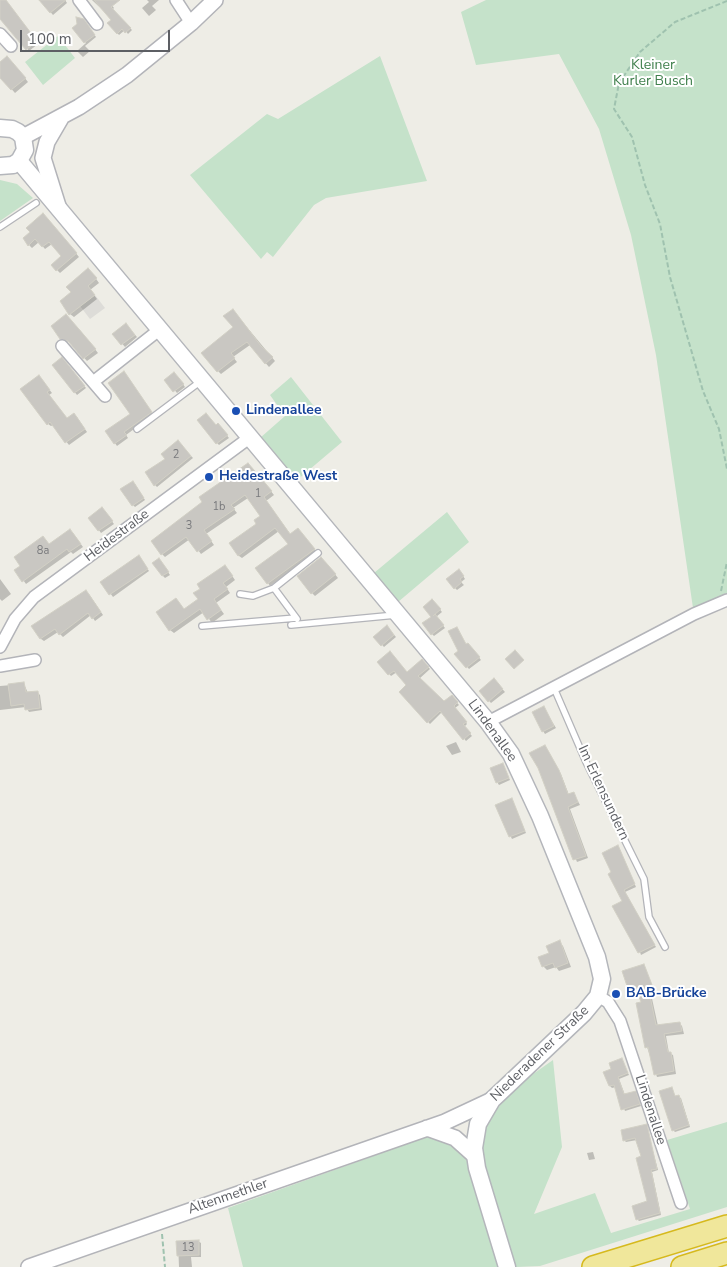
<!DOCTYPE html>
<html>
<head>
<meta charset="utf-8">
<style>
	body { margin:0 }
	#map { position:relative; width:727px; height:1267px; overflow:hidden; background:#eeede6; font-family:"Nunito Sans",sans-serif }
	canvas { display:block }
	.scale { position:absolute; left:20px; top:30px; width:150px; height:22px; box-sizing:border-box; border:2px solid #5d5f64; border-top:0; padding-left:6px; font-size:15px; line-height:18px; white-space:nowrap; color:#5d5f64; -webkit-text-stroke:4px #fff; paint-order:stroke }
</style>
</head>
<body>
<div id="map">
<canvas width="727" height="1267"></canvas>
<div class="scale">100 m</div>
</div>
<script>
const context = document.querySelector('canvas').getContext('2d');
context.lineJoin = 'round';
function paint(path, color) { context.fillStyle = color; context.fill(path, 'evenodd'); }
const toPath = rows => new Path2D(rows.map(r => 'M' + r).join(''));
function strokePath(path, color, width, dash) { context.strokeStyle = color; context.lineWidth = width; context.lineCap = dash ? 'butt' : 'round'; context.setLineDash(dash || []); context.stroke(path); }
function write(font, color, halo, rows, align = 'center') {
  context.font = font + ' "Nunito Sans",sans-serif'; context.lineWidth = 4; context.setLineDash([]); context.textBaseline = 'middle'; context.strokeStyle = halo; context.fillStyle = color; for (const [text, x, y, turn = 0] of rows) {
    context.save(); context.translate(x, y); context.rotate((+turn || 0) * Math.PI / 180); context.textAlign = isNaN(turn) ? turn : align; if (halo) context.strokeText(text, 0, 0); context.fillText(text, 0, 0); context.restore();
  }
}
const industrial = toPath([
	[95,295,105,308,90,319,80,306]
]);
const green = toPath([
	[486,0,727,0,727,595,693,608,656,355,631,235,599,129,559,54,476,65,461,12],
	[58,36,75,58,43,85,25,62],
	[380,56,427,181,326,198,314,205,273,257,267,252,261,259,190,175,267,114,278,119],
	[0,180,17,184,33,198,0,221],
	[291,377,342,442,296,481,260,438,285,416,270,395],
	[447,512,469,542,398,602,374,573],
	[553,1060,562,1147,534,1214,595,1193,611,1233,690,1209,667,1140,727,1122,727,1207,540,1266,516,1267,484,1170,481,1148,484,1131,493,1112,526,1079],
	[431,1136,449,1141,461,1151,469,1165,499,1267,243,1267,228,1208,379,1154,377,1149,413,1138]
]);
const shadow = toPath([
	[0,0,3,0,38,44,29,51,0,14],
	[40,0,65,0,67,3,53,15],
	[92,0,108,0,114,8,112,10,132,30,128,34,125,30,119,35,109,23,113,20],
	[147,0,159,0,152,6,156,10,149,16,142,8,149,2],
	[86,22,96,37,85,46,90,51,83,57,77,51,86,43,73,29],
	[11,61,28,82,15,93,0,76,0,64],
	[46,217,79,257,60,273,52,265,63,256,52,244,45,249,39,242,32,248,29,245],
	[92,273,99,283,90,290,97,299,74,317,70,314],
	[236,314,275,361,269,367,250,345,233,357,237,362,221,374,218,371,234,328],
	[128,327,137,337,125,347,114,334],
	[79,329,98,353,87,361,72,344,61,338],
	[64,361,86,388,77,395,53,365],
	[126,375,153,415,126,435,128,438,117,446,107,432,131,414],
	[177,376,185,387,177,393,166,380],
	[42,380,52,393,49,395,67,419,77,417,87,432,69,445,53,425,51,426,48,424],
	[216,426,220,427,229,438,219,445,217,443],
	[178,442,193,458,157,487,155,485,167,459],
	[251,467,274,495,266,501,291,535,300,532,317,553,270,586,268,583,290,544,279,531,242,558,239,556,230,543,258,524,261,516,248,498,233,508,237,513,206,534,214,545,201,554,190,539,165,557,162,554],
	[135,484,145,500,135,507,133,505],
	[104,511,114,524,101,533,90,518],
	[73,533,83,547,73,554,71,552,26,584,16,570,49,545],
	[141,559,149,571,113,597,102,582],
	[161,562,170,575,165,578,163,576],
	[325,562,338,578,315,596,312,593],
	[228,570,235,580,226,587,230,593,216,603,224,614,212,623,204,612,174,633,170,630,185,610,200,600],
	[461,573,465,579,461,582,464,585,457,590,455,588],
	[0,579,11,594,2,601,0,599],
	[89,594,103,615,95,621,91,615,63,637,58,632,44,641,41,639,33,627],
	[432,600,442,612,436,617,445,628,434,636,432,634],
	[457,628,466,646,468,644,481,660,469,669,456,654,459,651],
	[389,629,396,637,384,647,375,637],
	[422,660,430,669,419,679,444,703,452,697,459,705,455,708,467,724,464,727,472,736,466,741,442,712,430,724,400,692,408,685,397,672,391,676,379,662,407,673],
	[494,680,505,692,491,703,481,692],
	[24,684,28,693,37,692,40,695,42,710,29,712,26,707,0,710,0,686],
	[544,708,556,728,545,734,543,731],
	[456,742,461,752,452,755,446,746],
	[547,749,561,774,569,795,574,794,580,805,570,809,588,858,577,862,539,767],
	[503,764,510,780,499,785,497,782],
	[512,800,526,833,512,839,496,806],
	[618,846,636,887,625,892,656,947,641,955,613,872],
	[559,942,563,946,571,967,559,971,556,967,547,970,543,966],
	[643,965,655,993,651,994,658,1026,680,1024,682,1026,684,1034,666,1036,669,1053,673,1055,676,1074,657,1077,647,1047,642,1003,637,989,632,991,629,988],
	[621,1059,629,1075,619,1079,625,1095,635,1092,641,1106,625,1111,616,1087,612,1088,610,1086,605,1072,613,1069],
	[671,1089,676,1097,681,1098,690,1127,675,1132,673,1130],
	[646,1125,658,1170,652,1172,661,1215,639,1221,637,1219,648,1202,643,1157,637,1140,626,1142,624,1140],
	[593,1152,595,1159,589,1160,587,1153],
	[198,1241,201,1243,201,1257,191,1257,192,1267,179,1267,178,1242]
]);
const building = toPath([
	[0,0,6,0,37,41,26,50,0,19,0,0],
	[39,0,66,0,50,13,39,0],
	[94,0,120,0,111,7,131,28,125,33,122,29,117,34,107,23,111,20,94,0],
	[76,17,84,19,95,35,84,43,72,28,77,24,76,17],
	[7,56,26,78,11,90,0,78,0,62,7,56],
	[43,213,77,253,56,271,51,265,61,256,49,242,42,247,35,239,28,246,23,238,30,232,26,228,43,213],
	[88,268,97,278,88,286,95,295,69,315,60,301,71,292,66,287,88,268],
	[233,309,261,346,273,357,265,364,247,342,231,353,235,358,217,372,201,353,233,327,223,316,233,309],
	[66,314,96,349,83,359,68,341,60,339,51,326,66,314],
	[126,323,135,335,121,345,112,334,126,323],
	[62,357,85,386,74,393,52,365,62,357],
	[124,371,152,412,124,432,127,435,114,444,105,431,130,414,108,383,124,371],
	[174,372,184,384,173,392,164,380,174,372],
	[39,375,50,390,47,392,67,418,74,413,85,429,65,443,50,422,47,425,20,389,39,375],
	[206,413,216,425,218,423,228,435,216,444,197,420,206,413],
	[178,440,191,456,154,486,145,472,165,459,161,454,178,440],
	[248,463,272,491,264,497,290,534,298,528,315,549,267,584,255,568,288,544,275,528,238,556,229,543,256,524,254,520,260,516,245,495,231,505,235,509,204,530,212,541,197,552,186,537,161,555,151,541,202,502,199,497,248,463],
	[133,481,144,498,132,506,120,489,133,481],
	[102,507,113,521,98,531,88,518,102,507],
	[70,529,81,544,69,552,67,549,22,582,14,570,20,566,14,557,43,536,49,544,70,529],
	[139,555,148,569,109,595,100,582,139,555],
	[321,557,336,574,311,594,297,576,321,557],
	[159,558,169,572,162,576,152,563,159,558],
	[225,565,233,576,223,583,228,589,214,599,221,610,207,620,200,609,169,631,156,612,176,598,184,609,198,599,193,593,200,589,197,584,225,565],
	[459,569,464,576,460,579,462,582,454,589,446,579,459,569],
	[86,590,101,612,92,619,88,613,59,635,55,629,40,639,31,626,86,590],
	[432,599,441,609,433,616,435,614,444,625,431,635,422,623,431,617,423,607,432,599],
	[387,625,394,635,381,646,373,637,387,625],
	[457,627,466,644,468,643,480,657,466,668,454,654,458,651,448,631,457,627],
	[515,650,524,660,514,669,505,659,515,650],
	[390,651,407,672,422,659,429,667,418,676,444,701,452,695,458,702,454,706,467,722,463,724,471,733,463,740,440,711,427,723,399,692,406,685,394,671,388,675,377,662,390,651],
	[494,678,503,689,488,702,479,691,494,678],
	[24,682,26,692,38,691,40,708,25,710,24,704,11,706,8,684,24,682],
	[544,706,554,726,542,732,532,712,544,706],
	[545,745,559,770,568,794,574,792,578,802,568,807,586,856,573,860,538,768,529,753,545,745],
	[503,763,509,778,496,783,490,768,503,763],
	[512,798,525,831,509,837,495,805,512,798],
	[618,845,635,884,624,890,655,945,638,953,612,906,622,901,608,874,611,872,602,853,618,845],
	[560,940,568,963,555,968,553,963,542,967,538,957,549,953,546,946,560,940],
	[644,964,654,990,649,991,656,1025,680,1022,682,1031,664,1034,668,1052,671,1052,674,1071,654,1075,648,1047,645,1048,636,1003,641,1002,635,986,628,989,622,971,644,964],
	[622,1058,628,1073,618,1077,624,1094,636,1091,640,1104,621,1110,614,1085,609,1086,603,1072,611,1069,609,1063,622,1058],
	[672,1087,675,1096,679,1095,689,1125,672,1131,659,1091,672,1087],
	[647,1124,657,1169,651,1170,660,1213,636,1220,632,1206,647,1201,636,1158,641,1156,635,1138,623,1141,621,1130,647,1124],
	[199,1240,199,1255,177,1256,176,1241,199,1240]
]);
const path = toPath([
	[727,1,675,22,640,52,619,83,614,109,632,137,645,185,660,224,670,277,703,391,719,429,727,469],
	[721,591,727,562],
	[162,1234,165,1267]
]);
const service = toPath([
	[0,227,36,203],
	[137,429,201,381],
	[274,588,318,553],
	[240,594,253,596,274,588,297,619],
	[291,625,396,615],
	[202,626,296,618],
	[554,688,586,762,644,879,649,917,665,947]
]);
const minor = toPath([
	[79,0,97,24],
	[176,0,191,23],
	[0,34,11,46],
	[62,346,93,382],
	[105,396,93,382,159,330],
	[0,647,15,619,34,597,249,438],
	[0,666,35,660],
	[488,722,694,614,727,600],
	[598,996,608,1002,620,1021,681,1203]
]);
const tertiary = toPath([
	[23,137,79,107,127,75,191,23,215,0],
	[58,206,43,158,47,142,61,118],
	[427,1128,455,1138,474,1155],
	[29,1267,445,1122,492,1100]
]);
const secondary = toPath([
	[0,128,12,129,18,132,23,137,25,150,19,161,13,165,0,166],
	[19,161,488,722,511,754,540,816,597,957,602,979,598,996,584,1013,492,1100,478,1124,474,1148,477,1168,507,1267]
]);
const motorway = toPath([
	[593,1267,727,1226],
	[682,1267,727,1253]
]);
const markers = [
	[236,411,5,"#1a4fb4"],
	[209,477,5,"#1a4fb4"],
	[616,994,5,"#1a4fb4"]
];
const numberNames = [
	["2",176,455],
	["1",258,494],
	["1b",219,507],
	["3",189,526],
	["8a",43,551],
	["13",188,1248]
];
const parkNames = [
	["Kleiner",653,66],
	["Kurler Busch",653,82]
];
const transitNames = [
	["Lindenallee",246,411],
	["Heidestraße West",219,477],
	["BAB-Brücke",626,994]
];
const streetNames = [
	["Heidestraße",117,536,-37],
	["Lindenallee",492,731,54],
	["Im Erlensundern",603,793,65],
	["Niederadener Straße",540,1054,-44],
	["Lindenallee",650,1110,72],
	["Altenmethler",228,1197,-19]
];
paint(industrial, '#dddcd8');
paint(green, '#c5e2ca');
paint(shadow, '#0003');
paint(building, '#c9c7c2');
strokePath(building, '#d2d0c5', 1);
strokePath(service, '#b3b4b9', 8);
strokePath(minor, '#b3b4b9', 14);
strokePath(tertiary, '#b3b4b9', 18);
strokePath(secondary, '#b4b6bb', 19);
strokePath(motorway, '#d6b91d', 24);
strokePath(path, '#9fc2af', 2, [5, 2.5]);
strokePath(service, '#fff', 5.5);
strokePath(minor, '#fff', 11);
strokePath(tertiary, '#fff', 15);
strokePath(secondary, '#fff', 16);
strokePath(motorway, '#f0e79b', 21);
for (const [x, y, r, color] of markers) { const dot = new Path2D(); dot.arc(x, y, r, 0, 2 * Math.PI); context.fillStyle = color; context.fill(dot); strokePath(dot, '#fff', 2); }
write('11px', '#78797c', null, numberNames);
write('14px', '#40804d', '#fff', parkNames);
write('bold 14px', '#164399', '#fff', transitNames, 'left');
write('14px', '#5d5f64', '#fff', streetNames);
</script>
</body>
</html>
